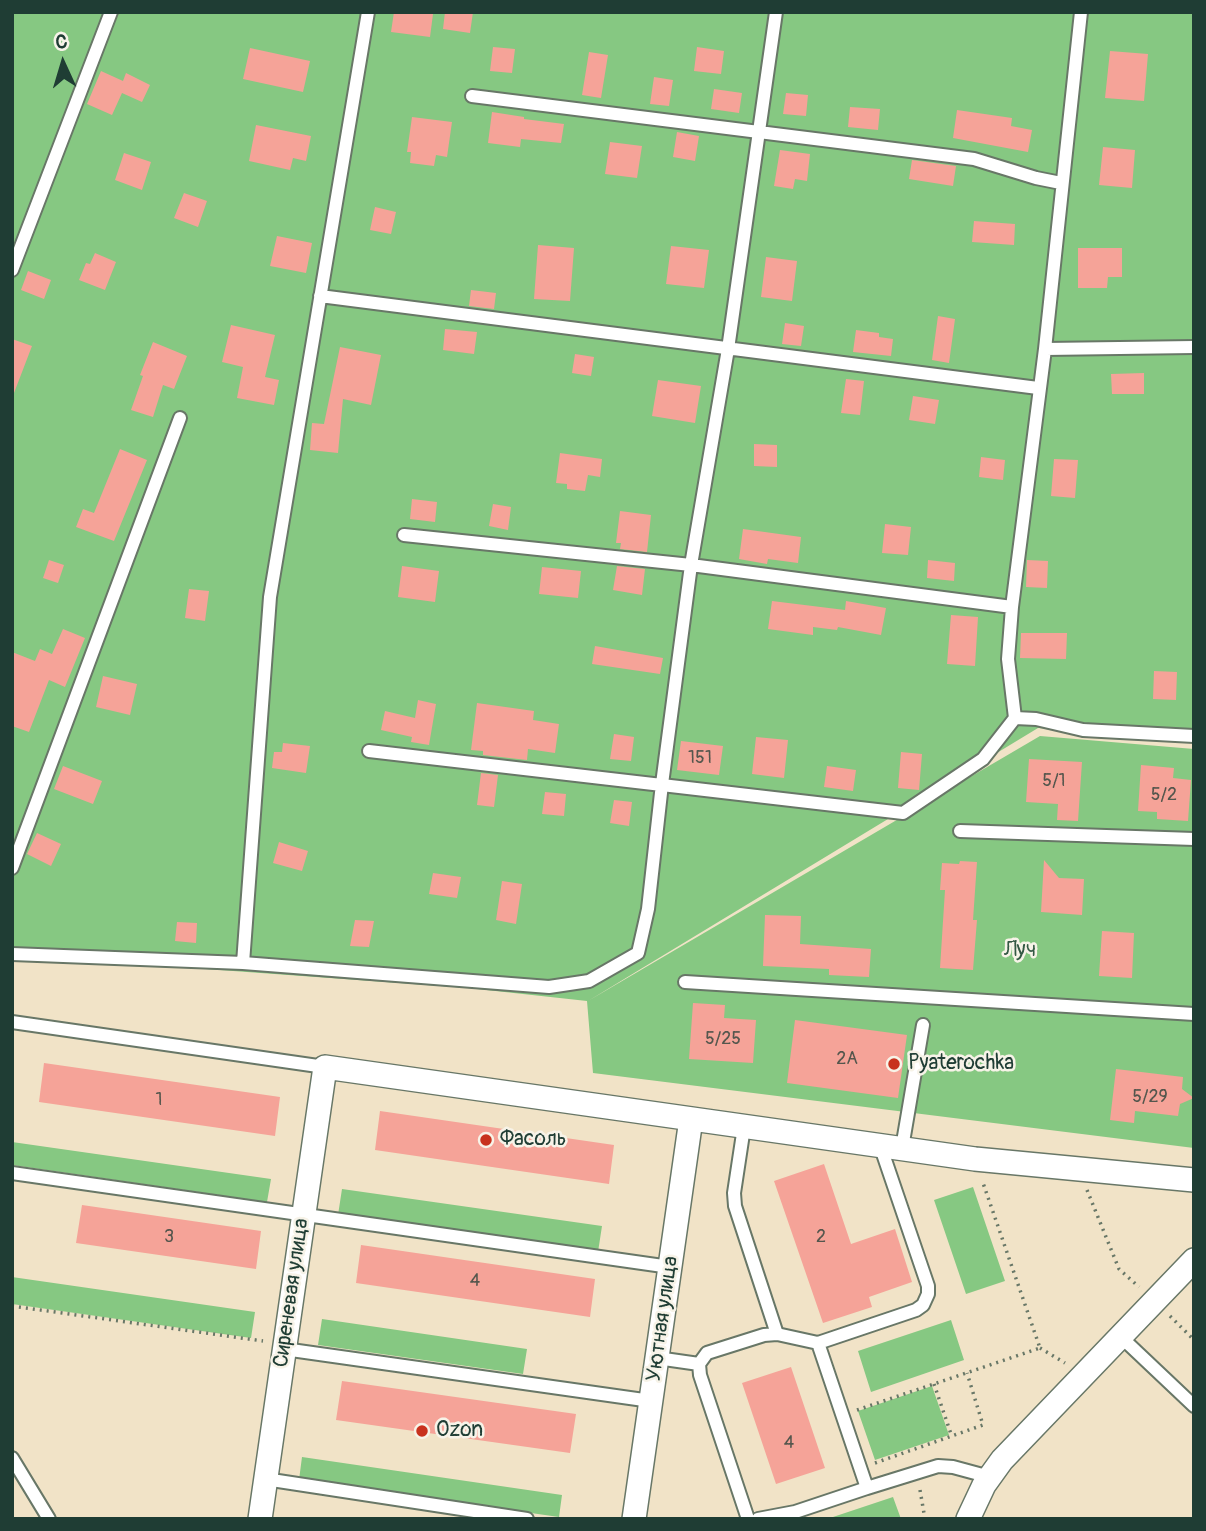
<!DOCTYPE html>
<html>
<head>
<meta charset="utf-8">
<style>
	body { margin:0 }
	#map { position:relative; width:1206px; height:1531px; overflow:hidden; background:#f1e3c7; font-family:Pangolin,sans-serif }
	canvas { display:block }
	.frame { position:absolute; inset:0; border:14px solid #1f3d34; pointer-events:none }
	.north { position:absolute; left:28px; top:28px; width:70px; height:70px; -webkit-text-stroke:5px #f7f3e8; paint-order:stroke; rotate:356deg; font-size:19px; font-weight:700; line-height:28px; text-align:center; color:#1f3d34 }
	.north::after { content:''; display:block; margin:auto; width:24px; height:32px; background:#1f3d34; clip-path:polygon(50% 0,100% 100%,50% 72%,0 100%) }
</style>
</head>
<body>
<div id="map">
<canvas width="1206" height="1531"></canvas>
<div class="frame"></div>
<div class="north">С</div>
</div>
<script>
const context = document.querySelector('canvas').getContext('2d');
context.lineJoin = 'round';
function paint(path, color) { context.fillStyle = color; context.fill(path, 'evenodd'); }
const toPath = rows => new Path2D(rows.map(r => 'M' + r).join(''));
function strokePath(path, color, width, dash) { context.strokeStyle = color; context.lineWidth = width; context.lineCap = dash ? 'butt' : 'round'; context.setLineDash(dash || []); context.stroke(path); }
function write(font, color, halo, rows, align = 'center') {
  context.font = font + ' Pangolin,sans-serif'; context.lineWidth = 5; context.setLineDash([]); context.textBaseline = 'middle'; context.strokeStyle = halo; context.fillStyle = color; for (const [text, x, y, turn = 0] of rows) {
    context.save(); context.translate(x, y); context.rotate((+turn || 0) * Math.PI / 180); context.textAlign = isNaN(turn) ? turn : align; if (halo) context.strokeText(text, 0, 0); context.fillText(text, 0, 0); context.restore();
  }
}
const green = toPath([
	[12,12,1194,12,1194,739,1038,728,588,1001,1040,736,1194,749,1194,1148,593,1073,587,1001,468,988,12,955],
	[12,1142,271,1179,267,1202,12,1165],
	[973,1187,1005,1281,966,1294,934,1200],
	[342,1189,602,1226,598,1252,338,1215],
	[12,1277,255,1312,251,1338,12,1304],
	[322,1319,527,1349,523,1374,318,1345],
	[951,1320,964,1360,871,1392,858,1351],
	[932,1386,949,1435,875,1460,858,1411],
	[302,1457,562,1495,559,1517,299,1480],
	[893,1497,901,1519,827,1519]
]);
const building = toPath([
	[394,12,433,14,430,37,391,32],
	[445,12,473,12,470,33,443,29],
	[493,47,515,49,512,73,490,71],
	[697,47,724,51,721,74,694,71],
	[250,48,310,61,303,92,243,79],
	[1110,51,1148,54,1144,101,1105,98],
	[589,52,608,55,601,98,582,95],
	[101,71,123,81,126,73,150,85,142,102,122,93,112,115,87,104],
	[654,77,673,80,669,106,650,104],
	[714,89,742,93,739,113,711,109],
	[786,93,808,95,806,116,783,114],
	[850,107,880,109,878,130,848,127],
	[957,110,1012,118,1011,126,1032,130,1028,152,953,138],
	[492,112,524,117,524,119,564,124,561,143,521,139,520,147,488,143],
	[412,117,452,122,447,157,436,155,434,166,410,163,411,152,407,152],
	[256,125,311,136,306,161,293,158,290,170,249,161],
	[677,132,699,136,695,161,673,157],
	[610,142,642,146,637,178,605,174],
	[1103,147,1135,150,1132,188,1099,185],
	[780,150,810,154,807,181,795,179,793,189,774,186],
	[124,153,151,162,142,190,115,180],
	[912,160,956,166,953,186,909,179],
	[184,193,207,201,198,227,174,218],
	[375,207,396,212,391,234,370,230],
	[974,221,1015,224,1014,245,972,242],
	[277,236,312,243,306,273,270,266],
	[538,245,574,248,570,301,534,299],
	[671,246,709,250,704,288,666,284],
	[1078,248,1122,248,1122,277,1108,277,1107,288,1078,288],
	[95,253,116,262,105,290,79,280,86,263,90,264],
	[766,257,797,261,792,301,761,297],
	[28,271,51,280,44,299,21,290],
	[471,290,496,293,494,309,469,306],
	[938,316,955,319,949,363,932,360],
	[785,323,804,326,801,346,782,344],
	[231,325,275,335,265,377,279,380,274,405,237,398,243,367,222,362],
	[445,329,477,332,474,354,443,350],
	[856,330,879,333,879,337,893,339,891,356,853,352],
	[12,339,32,346,14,393,12,393],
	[153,342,187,356,174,389,163,385,153,417,131,410,143,376,140,375],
	[340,347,381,355,371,405,343,399,338,453,310,450,312,423,324,424],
	[575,354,594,357,591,376,572,373],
	[1144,373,1144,394,1112,394,1111,374],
	[846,379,864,381,860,415,841,413],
	[658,380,701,386,695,423,652,416],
	[913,396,939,400,935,424,909,420],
	[754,444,777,445,777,467,754,466],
	[120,449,147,460,114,541,76,527,83,509,94,513],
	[560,453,602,459,600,477,588,475,585,491,567,489,567,484,556,483],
	[981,457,1005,460,1003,480,979,477],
	[1054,459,1078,460,1075,498,1051,496],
	[412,499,437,502,435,522,410,519],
	[493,504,511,507,508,530,489,526],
	[620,511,651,515,647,552,620,549,621,543,616,543],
	[885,524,911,527,908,555,882,553],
	[743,529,801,537,798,563,768,559,767,564,739,559],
	[49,560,64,565,58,583,43,578],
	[928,560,955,563,954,581,927,578],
	[1027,560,1048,561,1047,588,1026,587],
	[402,566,439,571,435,602,398,597],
	[617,566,645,569,642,595,613,590],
	[542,567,581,571,578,598,539,594],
	[189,589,209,591,205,621,185,618],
	[772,601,845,610,846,601,886,608,881,635,838,627,837,630,813,627,813,635,768,629],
	[951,615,978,617,975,666,947,664],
	[63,629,85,638,65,687,49,680,29,732,12,726,12,652,35,661,40,649,52,654],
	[1021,633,1067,633,1066,659,1020,658],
	[595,646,663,658,660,674,592,664],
	[1154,671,1177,672,1176,700,1153,699],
	[103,676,137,684,130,715,96,707],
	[418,700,436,704,429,745,411,742,412,737,381,730,385,711,415,718],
	[477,703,534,711,533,720,559,724,555,753,528,749,527,760,483,755,483,751,471,750],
	[614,734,634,737,631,761,610,759],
	[756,737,788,740,784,778,752,774],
	[681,741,723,746,719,775,677,770],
	[283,743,310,746,306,773,272,768,274,752,282,752],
	[901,752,922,754,919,790,898,788],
	[1029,759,1082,762,1078,821,1057,820,1058,804,1026,802],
	[1141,765,1174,768,1173,778,1191,780,1188,821,1157,819,1157,812,1138,811],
	[63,766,102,781,93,804,54,789],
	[827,766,856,770,853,791,824,787],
	[481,773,498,775,494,807,477,805],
	[545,792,566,794,564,816,542,814],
	[614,800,632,802,629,826,610,823],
	[37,833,61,844,51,866,27,854],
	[279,842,308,851,302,871,273,863],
	[1044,860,1059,878,1084,879,1082,915,1041,912],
	[960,861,977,862,973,920,977,920,973,970,940,968,945,890,940,890,942,863,959,864],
	[433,873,461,877,457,898,429,894],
	[502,881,522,884,516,924,496,920],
	[765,915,801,916,800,944,871,949,869,977,829,975,829,969,763,966],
	[355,920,374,921,369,947,350,946],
	[177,922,197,923,196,943,175,941],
	[1102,931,1134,933,1132,978,1099,976],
	[693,1003,725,1005,724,1018,756,1020,753,1063,689,1059],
	[795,1020,907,1035,898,1098,787,1083],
	[44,1063,280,1097,275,1136,39,1102],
	[1116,1069,1183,1077,1182,1089,1194,1098,1180,1104,1178,1116,1135,1111,1134,1123,1110,1120],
	[380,1111,614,1145,609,1184,375,1150],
	[824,1164,851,1244,895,1229,912,1282,869,1297,872,1307,823,1323,774,1181],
	[82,1205,261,1231,256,1269,76,1243],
	[361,1245,595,1279,590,1317,356,1283],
	[791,1367,825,1468,776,1484,742,1383],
	[342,1381,576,1414,570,1453,336,1420]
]);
const path = toPath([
	[1087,1190,1119,1269,1139,1287],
	[12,1306,263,1341],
	[1170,1316,1194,1340],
	[1040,1348,1065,1363],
	[934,1384,952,1437],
	[857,1410,1040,1348,982,1180],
	[875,1463,983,1425,967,1373],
	[920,1490,925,1519]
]);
const lane = toPath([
	[1081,12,1045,349,1012,607,1008,659,1015,718,1036,719,1083,730,1194,736],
	[472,96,974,159,1036,178,1061,183],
	[12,270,111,12],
	[320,296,1038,388],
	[1045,349,1194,347],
	[404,535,691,565,1012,607],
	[369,751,903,813,983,759,1015,718],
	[960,831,1194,839],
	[12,868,180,418],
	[12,954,243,963,549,987,589,981,638,953,648,909,662,784,691,565,728,349,776,12],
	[243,963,270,597,368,12],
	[685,982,1194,1014],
	[12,1022,325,1067],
	[744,1127,734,1193,735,1206,777,1334],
	[902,1148,923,1025],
	[12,1173,670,1267],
	[1120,1336,1194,1406],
	[818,1343,916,1310,923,1305,928,1294,928,1286,880,1145],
	[284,1349,651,1401],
	[657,1358,699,1364],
	[12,1458,49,1519],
	[265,1479,527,1519],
	[867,1488,938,1466,953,1467,990,1477],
	[748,1519,700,1375,699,1364,707,1353,764,1335,777,1334,818,1343,867,1488,795,1512,758,1519]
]);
const street = toPath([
	[260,1519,325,1067,975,1159,1194,1180],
	[634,1519,691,1119],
	[968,1519,984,1485,1002,1460,1194,1260]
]);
const markers = [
	[894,1064,7,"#c8321e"],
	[486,1140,7,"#c8321e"],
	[422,1431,7,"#c8321e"]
];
const numberNames = [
	["151",700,758],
	["5/1",1054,781],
	["5/2",1164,795],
	["5/25",723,1039],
	["2А",847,1059],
	["5/29",1150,1097],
	["1",159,1100],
	["3",169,1237],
	["2",821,1237],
	["4",475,1281],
	["4",789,1443]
];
const parkNames = [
	["Луч",1020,951]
];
const poiNames = [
	["Pyaterochka",908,1064],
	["Фасоль",500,1140],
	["Ozon",436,1431]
];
const streetNames = [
	["Сиреневая улица",292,1293,-82],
	["Уютная улица",663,1319,-82]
];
paint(green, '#86c882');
paint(building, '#f5a398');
strokePath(lane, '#687767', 16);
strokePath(street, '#687767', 26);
strokePath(path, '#687767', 3.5, [2, 5]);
strokePath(lane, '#fff', 12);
strokePath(street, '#fff', 23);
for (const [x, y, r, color] of markers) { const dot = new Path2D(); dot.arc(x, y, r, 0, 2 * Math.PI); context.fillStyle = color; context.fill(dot); strokePath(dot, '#f7f3e8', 2.5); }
write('18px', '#54564d', null, numberNames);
write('21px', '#345944', '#f7f3e8', parkNames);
write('21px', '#1f3d34', '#f7f3e8', poiNames, 'left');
write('21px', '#1f3d34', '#f7f3e8', streetNames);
</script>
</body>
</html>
